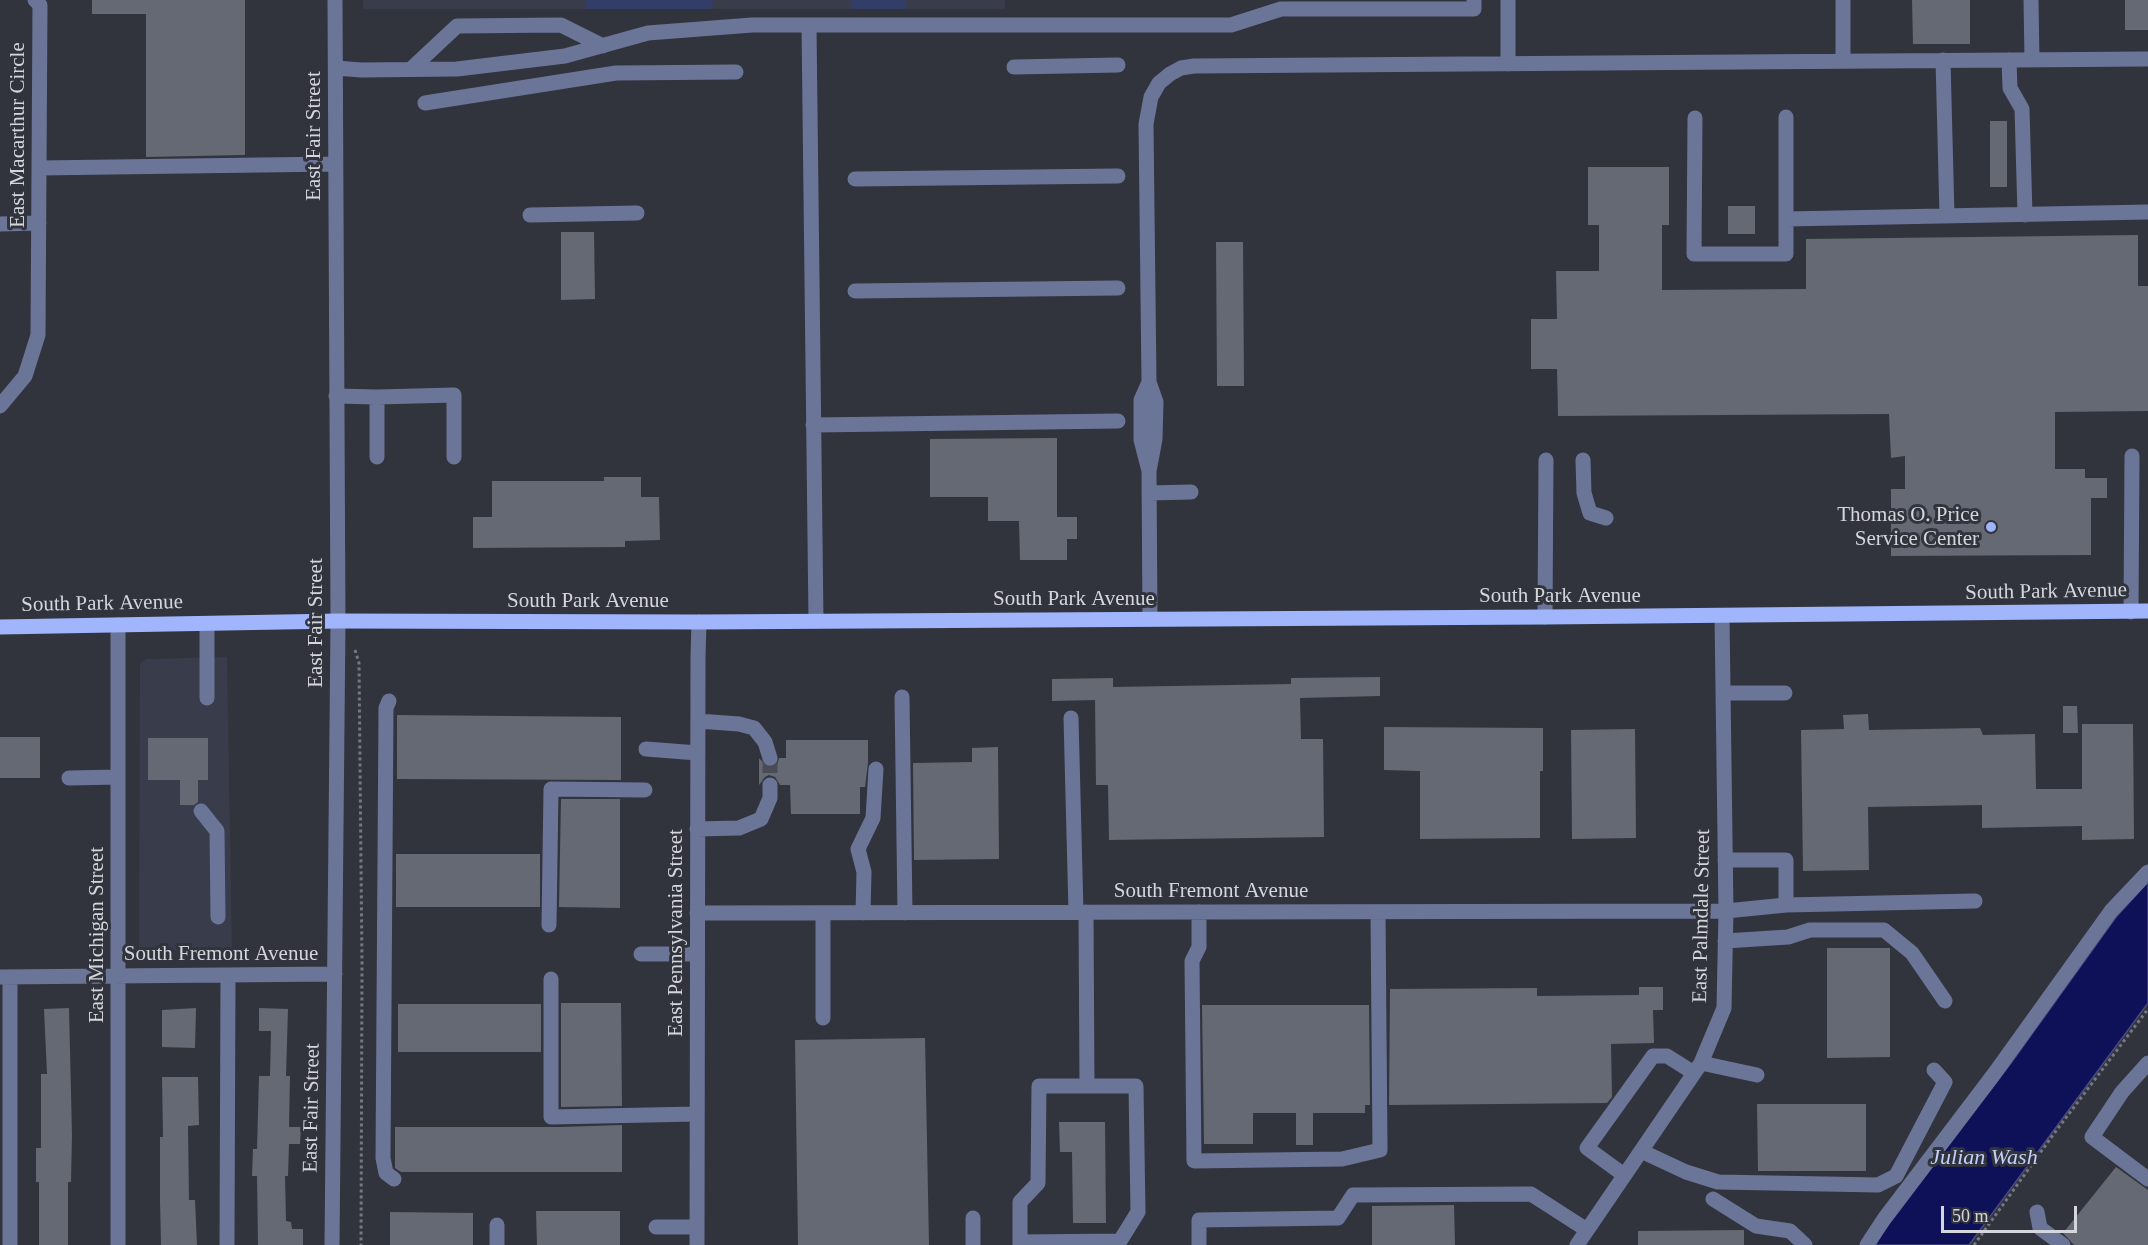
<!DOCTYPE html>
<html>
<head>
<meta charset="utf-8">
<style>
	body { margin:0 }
	#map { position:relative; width:2148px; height:1245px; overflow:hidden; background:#31343d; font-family:Georgia,serif }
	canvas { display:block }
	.scale { position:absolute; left:1941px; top:1206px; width:136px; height:27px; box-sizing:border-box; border:3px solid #d4d6dc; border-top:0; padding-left:8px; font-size:18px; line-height:21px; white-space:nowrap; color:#d4d6dc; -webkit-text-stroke:4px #31343d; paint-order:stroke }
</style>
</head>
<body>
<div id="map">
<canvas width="2148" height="1245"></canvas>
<div class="scale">50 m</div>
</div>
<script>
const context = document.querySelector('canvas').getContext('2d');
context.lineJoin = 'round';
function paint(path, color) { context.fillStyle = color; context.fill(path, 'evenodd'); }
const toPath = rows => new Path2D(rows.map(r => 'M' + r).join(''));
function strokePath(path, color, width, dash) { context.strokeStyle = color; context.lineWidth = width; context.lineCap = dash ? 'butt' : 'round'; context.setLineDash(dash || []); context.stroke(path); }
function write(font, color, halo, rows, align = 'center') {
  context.font = font + ' Georgia,serif'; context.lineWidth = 6; context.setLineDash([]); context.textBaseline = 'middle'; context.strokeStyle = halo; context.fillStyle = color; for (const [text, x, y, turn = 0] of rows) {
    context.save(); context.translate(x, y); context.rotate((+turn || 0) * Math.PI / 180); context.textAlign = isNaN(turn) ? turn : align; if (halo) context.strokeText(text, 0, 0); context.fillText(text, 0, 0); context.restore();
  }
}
const built = toPath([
	[363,0,1005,0,1005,9,363,9],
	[227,657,232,950,139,951,140,664,146,659]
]);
const green = toPath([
	[586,0,713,0,712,9,586,9],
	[852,0,906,0,906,9,852,9]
]);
const water = toPath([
	[2148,882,2148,1003,1969,1245,1873,1245,2011,1063,2116,917,2148,882]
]);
const building = toPath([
	[92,0,245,0,245,155,146,157,146,14,92,14],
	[1912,0,1970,0,1970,44,1913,44],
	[2125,0,2148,0,2148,30,2125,30],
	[1990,121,2007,121,2007,187,1990,187],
	[1588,167,1669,167,1669,225,1662,225,1662,290,1806,289,1806,239,2138,235,2138,286,2148,286,2148,411,2055,412,2055,469,2085,469,2085,478,2107,478,2107,498,2091,498,2091,555,1891,556,1891,489,1905,489,1905,456,1891,458,1889,414,1558,416,1557,369,1531,369,1531,319,1557,319,1556,271,1599,271,1599,225,1588,225],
	[1728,206,1755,206,1755,234,1728,234],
	[561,232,594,232,595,299,561,300],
	[1216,242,1243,242,1244,386,1217,386],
	[1057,438,1057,517,1077,517,1077,539,1067,539,1067,560,1020,560,1019,521,988,521,988,497,930,497,930,439],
	[604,477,641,477,641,497,659,497,660,540,625,541,625,547,473,548,473,517,492,517,492,481,604,481],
	[1380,677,1380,696,1300,698,1301,739,1323,739,1324,837,1109,840,1108,785,1096,785,1095,700,1052,701,1052,679,1113,678,1113,687,1291,684,1291,678],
	[2063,706,2077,706,2078,733,2063,733],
	[1868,714,1869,730,1980,728,1983,735,2035,734,2036,789,2082,789,2082,724,2133,724,2134,839,2082,840,2082,826,1982,828,1982,805,1868,807,1869,870,1803,871,1801,730,1844,729,1843,715],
	[397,715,621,717,621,780,397,779],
	[1384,727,1543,728,1543,771,1540,771,1540,838,1420,839,1420,771,1384,770],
	[1635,729,1636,838,1572,839,1571,730],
	[0,737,40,737,40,778,0,778],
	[148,738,208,738,208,780,198,780,198,802,194,805,180,805,180,780,148,780],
	[786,740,868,740,868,763,865,787,860,787,860,814,791,814,790,785,780,785,775,777,769,775,765,777,759,785,759,758,767,767,777,765,779,758,786,758],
	[998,747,999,859,914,860,913,763,972,762,972,748],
	[561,799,620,799,620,908,559,907],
	[396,854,540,854,540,907,396,907],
	[1827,948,1890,948,1890,1057,1827,1058],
	[1639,987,1663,987,1663,1010,1653,1010,1654,1043,1611,1044,1612,1097,1607,1103,1389,1105,1390,989,1537,988,1537,996,1639,995],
	[561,1003,621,1003,622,1106,561,1107],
	[398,1004,541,1004,541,1052,398,1052],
	[1202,1005,1369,1005,1370,1105,1365,1105,1365,1113,1313,1113,1313,1145,1296,1145,1296,1113,1253,1113,1253,1144,1204,1144],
	[69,1008,72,1135,71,1182,68,1182,68,1245,39,1245,39,1182,36,1182,36,1148,41,1148,41,1074,47,1074,44,1009],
	[196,1008,195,1048,162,1047,162,1010],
	[259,1008,288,1009,286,1076,290,1076,289,1127,301,1127,300,1144,289,1144,288,1176,285,1176,286,1221,291,1222,292,1229,303,1229,303,1245,258,1245,257,1176,252,1176,253,1149,257,1149,259,1076,270,1076,271,1031,259,1031],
	[925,1038,929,1245,798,1245,795,1040],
	[162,1077,198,1077,199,1125,188,1126,189,1200,195,1200,197,1245,161,1245,160,1201,160,1137,163,1137],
	[1757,1104,1866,1104,1866,1171,1758,1171],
	[1059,1122,1105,1122,1106,1223,1073,1223,1072,1152,1060,1152],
	[622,1125,622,1172,401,1172,395,1168,395,1127,560,1127],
	[2116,1167,2148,1190,2148,1245,2074,1245,2063,1233],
	[1454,1205,1455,1245,1372,1245,1372,1206],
	[536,1211,620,1211,620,1245,537,1245],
	[390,1212,473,1213,473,1245,390,1245],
	[1744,1230,1744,1245,1638,1245,1638,1231]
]);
const minorTunnel = toPath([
	[770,758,770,785]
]);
const path = toPath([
	[355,650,359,663,362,964,361,1245],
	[1974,1245,2053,1135,2148,1009]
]);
const minor = toPath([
	[1508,0,1508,64],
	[1843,0,1843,61],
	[2031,0,2032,60],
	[809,25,816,621],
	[1943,60,1947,216],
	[2009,60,2010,88,2022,109,2025,215],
	[1014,67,1118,65],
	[336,68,361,70,457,69,565,56,648,33,752,25,1231,25,1281,9,1474,9,1474,0],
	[411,69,457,26,561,25,603,46],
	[425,103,616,73,736,72],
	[1695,118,1694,254,1786,254,1786,117],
	[39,168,335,164],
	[855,179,1118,176],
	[530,215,637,213],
	[1786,219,2148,212],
	[0,224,39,223],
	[855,291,1118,288],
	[1149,382,1146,124,1151,97,1159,83,1170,74,1181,68,1194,66,2148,59],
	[336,396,377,397],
	[0,406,25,376,38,335,40,5,35,0],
	[813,425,1118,421],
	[377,457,377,397,454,395,454,457],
	[1583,460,1584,493,1590,513,1606,518],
	[1149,471,1141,440,1141,400,1149,382,1156,402,1155,439,1149,471,1150,619],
	[1149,493,1191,492],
	[2131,612,2132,456],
	[1545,617,1546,460],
	[207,624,207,698],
	[1723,693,1785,693],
	[902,697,905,913],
	[389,701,386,708,383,1158,386,1173,394,1179],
	[1071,718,1076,912],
	[698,721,739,724,754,728,765,742,770,758],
	[646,749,698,753],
	[69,778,118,777],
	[201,811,217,831,218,917],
	[697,829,739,828,761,819,770,798,770,785],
	[1725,860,1786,860,1786,905,1975,901],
	[1086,912,1087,1086],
	[1199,912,1199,947,1192,961,1194,1161,1342,1159,1380,1150,1378,912],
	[697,913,1726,911,1786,905],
	[823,913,823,1018],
	[863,913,864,872,858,849,873,818,876,769],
	[549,925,551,789,645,790],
	[1725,941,1788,937,1810,930,1884,930,1912,953,1945,1001],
	[641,954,697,954],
	[0,977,335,974],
	[551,979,551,1117,697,1114],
	[1701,1063,1757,1075],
	[2148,1063,2122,1092,2092,1137,2148,1179],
	[1641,1151,1686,1172,1718,1182,1878,1185,1896,1176,1945,1082,1934,1070],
	[1624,1175,1587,1148,1653,1056,1667,1056,1694,1073],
	[1713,1199,1756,1226,1790,1231,1805,1245],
	[2037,1212,2040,1228,2063,1245],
	[973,1218,973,1245],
	[497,1225,497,1245],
	[656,1227,697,1227],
	[10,1245,10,977],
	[118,1245,118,625],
	[227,1245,228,975],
	[332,1245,338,621,335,0],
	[697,1245,698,657,699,622],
	[1020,1245,1020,1202,1038,1183,1039,1086,1136,1086,1138,1212,1120,1241,1020,1242],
	[1199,1245,1199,1220,1338,1218,1353,1195,1531,1194,1587,1230],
	[1577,1245,1701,1063,1724,1008,1726,911,1722,616],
	[1867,1245,1884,1219,1994,1074,2111,911,2148,872]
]);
const major = toPath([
	[0,627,338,621,699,622,1545,617,2148,611]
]);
const markers = [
	[1991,527,6,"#9eb4fd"]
];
const streetNames = [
	["East Macarthur Circle",18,135,-90],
	["East Fair Street",314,136,-90],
	["South Park Avenue",2046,592,-1],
	["South Park Avenue",1560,596],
	["South Park Avenue",1074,599],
	["South Park Avenue",588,601],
	["South Park Avenue",102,604,-1],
	["East Fair Street",316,623,-90],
	["South Fremont Avenue",1211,891],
	["East Palmdale Street",1702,916,-89],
	["East Pennsylvania Street",676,933,-90],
	["East Michigan Street",97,935,-90],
	["South Fremont Avenue",221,954],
	["East Fair Street",312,1108,-89]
];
const poiNames = [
	["Thomas O. Price",1979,515],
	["Service Center",1979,539]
];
const waterNames = [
	["Julian Wash",1984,1158]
];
paint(built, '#383c4b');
paint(green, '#333e68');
paint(water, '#0e1058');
strokePath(water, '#494b80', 1.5);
paint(building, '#656973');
strokePath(minorTunnel, '#494c55', 15, [15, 8]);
strokePath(path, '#767880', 3, [3, 3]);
strokePath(minor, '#6b7598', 15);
strokePath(major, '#a0b5fc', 15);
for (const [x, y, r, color] of markers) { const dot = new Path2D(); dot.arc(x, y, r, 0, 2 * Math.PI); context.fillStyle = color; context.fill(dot); strokePath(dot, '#31343d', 2); }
write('21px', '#d4d6dc', '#31343d', streetNames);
write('21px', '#d4d6dc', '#31343d', poiNames, 'right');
write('italic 22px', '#c2d0fa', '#31343d', waterNames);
</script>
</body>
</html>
